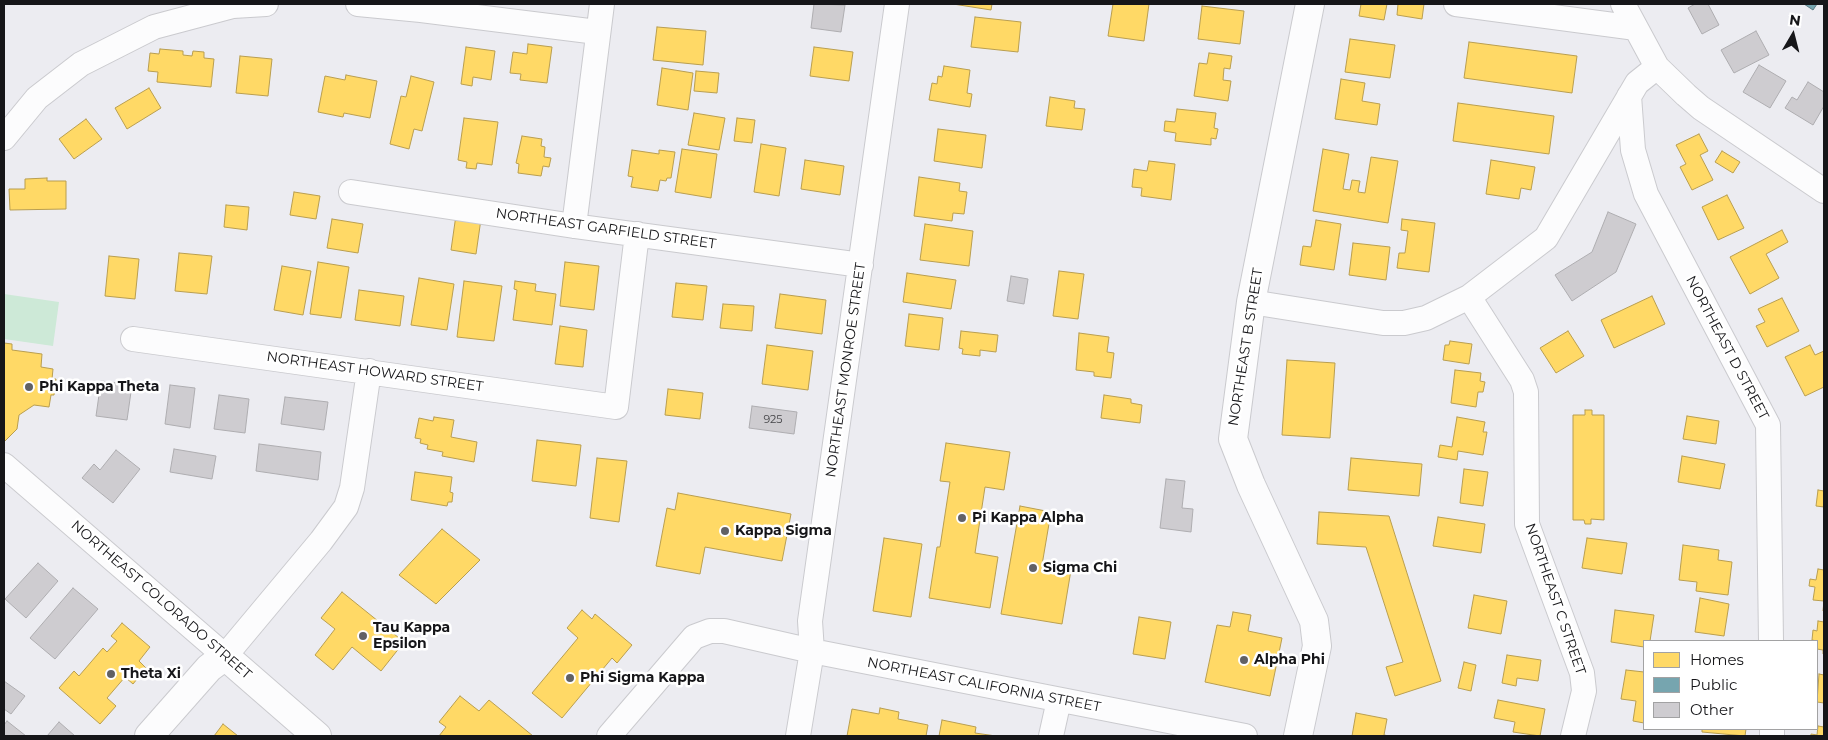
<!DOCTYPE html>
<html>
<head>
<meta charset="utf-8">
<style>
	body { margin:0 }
	#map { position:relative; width:1828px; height:740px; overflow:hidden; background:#ececf1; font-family:Montserrat,sans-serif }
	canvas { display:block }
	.frame { position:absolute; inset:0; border:5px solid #161619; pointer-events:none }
	.legend { position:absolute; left:1643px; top:640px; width:175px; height:90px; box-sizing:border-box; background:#fff; border:1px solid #a2a2a3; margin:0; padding:6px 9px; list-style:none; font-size:15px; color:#161619 }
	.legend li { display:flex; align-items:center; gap:10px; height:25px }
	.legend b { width:25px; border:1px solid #a2a2a3 }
	.north { position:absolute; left:1768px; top:10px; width:50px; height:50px; -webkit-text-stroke:4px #fff; paint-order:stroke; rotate:8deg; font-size:14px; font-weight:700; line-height:20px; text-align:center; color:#161619 }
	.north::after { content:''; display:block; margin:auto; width:18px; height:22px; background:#161619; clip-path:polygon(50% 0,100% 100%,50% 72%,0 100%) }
</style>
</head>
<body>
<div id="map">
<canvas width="1828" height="740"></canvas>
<div class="frame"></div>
<ul class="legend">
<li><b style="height:14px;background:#ffd966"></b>Homes</li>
<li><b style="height:14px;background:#76a5af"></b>Public</li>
<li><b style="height:14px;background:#ceccd0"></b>Other</li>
</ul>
<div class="north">N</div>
</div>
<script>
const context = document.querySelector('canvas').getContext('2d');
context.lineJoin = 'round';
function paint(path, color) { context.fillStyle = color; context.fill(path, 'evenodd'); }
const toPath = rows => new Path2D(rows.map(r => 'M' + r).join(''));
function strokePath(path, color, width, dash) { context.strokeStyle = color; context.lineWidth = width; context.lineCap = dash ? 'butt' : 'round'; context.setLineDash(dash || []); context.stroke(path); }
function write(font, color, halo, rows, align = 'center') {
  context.font = font + ' Montserrat,sans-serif'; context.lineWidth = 5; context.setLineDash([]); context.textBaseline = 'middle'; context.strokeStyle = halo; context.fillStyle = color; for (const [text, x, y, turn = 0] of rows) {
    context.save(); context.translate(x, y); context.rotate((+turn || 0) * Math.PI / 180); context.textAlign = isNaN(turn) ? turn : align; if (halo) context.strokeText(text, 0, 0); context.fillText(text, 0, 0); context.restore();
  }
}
const green = toPath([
	[4,294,59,302,53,346,4,339]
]);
const homes = toPath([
	[953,4,992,4,991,10,953,4],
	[1113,4,1149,4,1144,41,1108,36,1113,4],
	[1361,4,1387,4,1384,20,1359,16,1361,4],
	[1398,4,1424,4,1422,19,1397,15,1398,4],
	[1202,6,1244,11,1240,44,1198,39,1202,6],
	[975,17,1021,22,1018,52,971,47,975,17],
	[657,27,706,31,703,65,653,60,657,27],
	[1350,39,1395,45,1390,78,1345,72,1350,39],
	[1469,42,1577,56,1572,93,1464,78,1469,42],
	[528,44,552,47,547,83,520,80,521,74,510,73,513,52,527,54,528,44],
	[466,47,495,51,491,80,473,77,472,86,461,84,466,47],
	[814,47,853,52,849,81,810,76,814,47],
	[160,49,183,51,183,55,192,56,193,51,204,52,204,58,214,59,211,87,157,82,158,72,148,71,150,53,159,54,160,49],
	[1209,53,1232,56,1230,69,1224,68,1223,80,1231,81,1228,101,1194,96,1199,63,1207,64,1209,53],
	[240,56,272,59,268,96,236,93,240,56],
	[944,66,970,70,967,93,972,94,970,107,929,100,932,83,937,84,938,76,942,77,944,66],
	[662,68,693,73,688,110,657,105,662,68],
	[696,71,719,73,717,93,694,91,696,71],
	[346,75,377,81,370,118,344,113,343,117,318,112,325,76,345,80,346,75],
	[411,76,434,82,422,131,414,129,409,149,390,144,401,96,406,97,411,76],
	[1341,79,1365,83,1362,101,1380,104,1377,125,1335,119,1341,79],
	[149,88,161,108,127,129,115,108,149,88],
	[1050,97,1075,101,1074,108,1085,109,1082,130,1046,126,1050,97],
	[1458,103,1554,116,1549,154,1453,141,1458,103],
	[1177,109,1216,113,1214,128,1218,129,1216,139,1211,138,1211,145,1175,141,1176,133,1164,131,1165,121,1175,122,1177,109],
	[694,113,725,118,719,150,688,145,694,113],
	[464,118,498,122,492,165,477,163,476,169,466,168,467,162,458,160,464,118],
	[737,118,755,120,752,143,734,141,737,118],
	[86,119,102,139,74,159,59,139,86,119],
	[938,129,986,135,982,168,934,161,938,129],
	[1699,134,1708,151,1700,155,1713,180,1692,190,1680,167,1686,164,1676,145,1699,134],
	[522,136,542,139,541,146,545,147,544,157,551,158,549,167,543,166,541,176,518,173,519,164,516,163,522,136],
	[761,144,786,148,779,196,754,192,761,144],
	[682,149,717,154,711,198,675,192,682,149],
	[1323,149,1349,154,1343,189,1350,190,1352,180,1360,181,1358,192,1365,193,1371,157,1398,161,1388,223,1313,211,1323,149],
	[632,150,659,154,659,150,675,152,671,178,667,178,666,181,660,180,658,191,631,187,633,177,628,176,632,150],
	[1722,151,1740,162,1733,173,1715,162,1722,151],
	[805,160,844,166,840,195,801,189,805,160],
	[1491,160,1535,167,1531,190,1521,188,1519,199,1486,194,1491,160],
	[1149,161,1175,164,1171,200,1141,196,1142,188,1132,187,1134,169,1147,171,1149,161],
	[919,177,960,183,959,191,967,192,964,214,953,213,952,221,914,216,919,177],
	[47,178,47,181,66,181,66,209,10,210,9,189,25,189,25,179,47,178],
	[294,192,320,196,316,219,290,215,294,192],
	[1727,195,1744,228,1718,240,1702,207,1727,195],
	[226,205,249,207,247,230,224,227,226,205],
	[456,215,481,219,476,254,451,250,456,215],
	[332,219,363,224,358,253,327,248,332,219],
	[1402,219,1435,223,1429,272,1397,268,1399,253,1405,253,1408,231,1401,230,1402,219],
	[1316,220,1341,224,1334,270,1300,265,1303,246,1311,247,1316,220],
	[925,224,973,231,969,266,920,260,925,224],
	[1782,230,1788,242,1766,254,1779,278,1750,294,1730,257,1782,230],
	[1353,243,1390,247,1386,280,1349,275,1353,243],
	[179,253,212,256,207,294,175,291,179,253],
	[109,256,139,259,135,299,105,296,109,256],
	[318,262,349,267,341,318,310,314,318,262],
	[565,262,599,266,594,310,560,306,565,262],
	[282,266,311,271,303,315,274,310,282,266],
	[1059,271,1084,274,1078,319,1053,316,1059,271],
	[907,273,956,280,951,309,903,302,907,273],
	[419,278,454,284,447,330,411,325,419,278],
	[464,281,502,286,494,341,457,337,464,281],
	[515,281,536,284,535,291,556,294,552,325,513,320,517,290,514,289,515,281],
	[676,283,707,286,703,320,672,317,676,283],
	[359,290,404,296,400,326,355,320,359,290],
	[780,294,826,300,822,334,775,328,780,294],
	[1652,296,1665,324,1614,348,1601,320,1652,296],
	[1782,298,1799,331,1767,347,1756,326,1765,322,1758,309,1782,298],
	[723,304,754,306,752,331,720,328,723,304],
	[909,314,943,318,939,350,905,346,909,314],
	[560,326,587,330,583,367,555,364,560,326],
	[961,331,998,335,996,352,980,350,980,356,962,354,963,349,959,348,961,331],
	[1568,331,1584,356,1556,373,1540,348,1568,331],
	[1079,333,1109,337,1107,352,1114,353,1111,378,1094,376,1094,372,1076,370,1079,333],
	[1450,341,1472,344,1469,364,1443,360,1445,345,1449,345,1450,341],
	[4,343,12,344,12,350,42,354,41,367,53,369,52,379,56,379,54,395,51,395,49,407,34,405,19,415,17,429,4,442,4,343],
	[767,345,813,351,808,390,762,384,767,345],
	[1810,345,1815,355,1824,351,1824,387,1805,396,1785,357,1810,345],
	[1287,360,1335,363,1330,438,1282,435,1287,360],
	[1455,370,1481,373,1480,381,1485,382,1483,392,1478,392,1476,407,1451,403,1455,370],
	[668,389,703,393,700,419,665,415,668,389],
	[1104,395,1131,399,1131,403,1142,405,1140,423,1101,418,1104,395],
	[1585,410,1592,410,1592,415,1604,415,1604,520,1591,519,1591,524,1585,524,1584,520,1573,520,1573,415,1585,415,1585,410],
	[1687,416,1719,421,1716,444,1683,439,1687,416],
	[434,417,454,420,451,437,477,442,474,462,442,456,443,452,427,449,428,445,420,443,421,439,415,438,419,418,433,421,434,417],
	[1457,417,1485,422,1483,432,1487,432,1483,455,1458,451,1457,460,1438,457,1440,445,1452,447,1457,417],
	[537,440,581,445,576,486,532,481,537,440],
	[946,443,1010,452,1004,490,985,487,975,553,998,557,990,608,929,598,937,547,940,547,950,482,940,481,946,443],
	[1682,456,1725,464,1720,489,1678,482,1682,456],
	[597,458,627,461,619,522,590,518,597,458],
	[1351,458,1422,464,1419,496,1348,490,1351,458],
	[1464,469,1488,472,1483,506,1460,503,1464,469],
	[415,472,452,477,450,492,453,493,452,502,448,502,447,506,411,500,415,472],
	[1818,490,1824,491,1824,507,1816,506,1818,490],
	[678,493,791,514,782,561,705,547,700,574,656,566,667,508,675,510,678,493],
	[1020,506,1051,512,1042,565,1071,570,1062,624,1001,614,1020,506],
	[1319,512,1389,516,1441,681,1395,696,1386,667,1403,662,1366,547,1317,544,1319,512],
	[1438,517,1485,524,1481,553,1433,546,1438,517],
	[442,529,480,560,436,604,399,575,442,529],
	[884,538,922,544,911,617,873,611,884,538],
	[1587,538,1627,543,1622,574,1582,568,1587,538],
	[1683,545,1719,550,1718,560,1732,562,1728,595,1696,591,1697,582,1679,580,1683,545],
	[1818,569,1824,570,1824,611,1823,611,1824,601,1813,600,1815,587,1809,586,1810,579,1816,580,1818,569],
	[342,592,404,642,381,671,352,647,333,670,315,655,335,629,321,618,342,592],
	[1474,595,1507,601,1501,634,1468,628,1474,595],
	[1700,598,1729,604,1724,636,1695,632,1700,598],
	[582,610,592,619,595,614,632,645,617,663,612,658,562,718,532,693,578,638,567,628,582,610],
	[1615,610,1654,615,1650,641,1644,641,1644,647,1611,642,1615,610],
	[1233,612,1251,615,1248,631,1282,638,1270,696,1205,682,1217,625,1230,627,1233,612],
	[1139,617,1171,622,1165,659,1133,654,1139,617],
	[1818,621,1824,622,1824,654,1823,654,1823,650,1817,649,1817,641,1812,640,1813,630,1817,631,1818,621],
	[122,623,150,647,139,661,146,668,133,684,125,677,107,698,116,706,100,724,59,688,74,671,79,676,103,648,107,652,117,641,111,636,122,623],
	[1507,655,1541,660,1538,681,1517,678,1516,686,1502,683,1507,655],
	[1464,662,1476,665,1471,691,1458,688,1464,662],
	[1626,670,1644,672,1644,723,1633,721,1636,701,1621,699,1626,670],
	[1819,674,1824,675,1824,703,1817,702,1819,674],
	[460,696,479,711,489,700,533,736,439,736,446,727,439,722,460,696],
	[1498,700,1545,709,1540,736,1513,732,1515,722,1494,718,1498,700],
	[880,708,899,712,898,719,928,725,926,736,847,736,852,709,879,714,880,708],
	[1356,713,1387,719,1384,735,1389,736,1352,736,1356,713],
	[942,720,976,727,975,733,996,736,939,736,942,720],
	[223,724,238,736,214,736,223,724],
	[1818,726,1824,727,1824,736,1811,736,1811,734,1817,735,1818,726],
	[1702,729,1746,729,1745,736,1702,732,1702,729]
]);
const public = toPath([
	[1804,4,1817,4,1813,10,1804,4]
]);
const building = toPath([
	[814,4,845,5,841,32,811,28,814,4],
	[1695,4,1708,4,1719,25,1702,34,1688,8,1695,4],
	[1756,31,1769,55,1734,73,1721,50,1756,31],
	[1759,65,1786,81,1770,108,1743,92,1759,65],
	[1808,82,1824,92,1824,106,1813,125,1785,108,1792,97,1797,100,1808,82],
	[1608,212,1636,224,1616,272,1572,301,1555,275,1592,252,1608,212],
	[1011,276,1028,279,1024,304,1007,301,1011,276],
	[101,381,132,385,127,420,96,416,101,381],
	[170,385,195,388,190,428,165,424,170,385],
	[219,395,249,399,245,433,214,429,219,395],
	[285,397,328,402,324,430,281,424,285,397],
	[752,406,797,412,794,434,749,428,752,406],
	[259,444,321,452,318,480,256,471,259,444],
	[174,449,216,456,212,479,170,472,174,449],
	[116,450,140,469,113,503,82,478,94,464,100,470,116,450],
	[1166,479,1185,481,1182,508,1193,509,1191,532,1160,528,1166,479],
	[38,563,58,581,26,618,5,599,38,563],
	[73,588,98,609,55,659,30,638,73,588],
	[4,681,25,696,11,714,4,709,4,681],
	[7,721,26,736,4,736,4,725,7,721],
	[59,722,75,736,47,736,59,722]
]);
const minor = toPath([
	[358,4,421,10,597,32],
	[1456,4,1636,28],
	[1623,4,1657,67,1686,95,1701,108,1824,191],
	[1629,96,1633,150,1646,194,1768,425,1771,641],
	[4,138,37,98,81,64,154,27,233,6,266,4],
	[351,192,574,226,861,265],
	[574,226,602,4],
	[1469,297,1522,380,1526,392,1527,524,1582,673,1584,691,1573,736],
	[1251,302,1383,323,1404,323,1426,318,1469,297,1546,238,1637,83,1657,67],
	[133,339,616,407,637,234],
	[4,465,225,656,321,541,346,507,352,488,369,371],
	[1772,729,1772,736],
	[609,736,694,637,710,631,724,631,812,651,1245,736],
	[798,736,812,651,810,621,897,4],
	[1051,736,1059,700]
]);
const tertiary = toPath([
	[149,736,209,668,225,656,317,736],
	[1298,736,1317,646,1314,621,1251,485,1233,439,1251,302,1310,4]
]);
const markers = [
	[29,387,5,"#616165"],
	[962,518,5,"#616165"],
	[725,531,5,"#616165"],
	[1033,568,5,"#616165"],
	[363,636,5,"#616165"],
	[1244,660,5,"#616165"],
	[111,674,5,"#616165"],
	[570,678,5,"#616165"]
];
const numberNames = [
	["925",773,420]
];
const streetNames = [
	["NORTHEAST GARFIELD STREET",606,229,8],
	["NORTHEAST B STREET",1246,347,-81],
	["NORTHEAST D STREET",1727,348,62],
	["NORTHEAST MONROE STREET",846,370,-82],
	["NORTHEAST HOWARD STREET",375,372,8],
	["NORTHEAST C STREET",1555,599,71],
	["NORTHEAST COLORADO STREET",161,600,41],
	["NORTHEAST CALIFORNIA STREET",984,685,11]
];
const poiNames = [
	["Phi Kappa Theta",39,387],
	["Pi Kappa Alpha",972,518],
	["Kappa Sigma",735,531],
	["Sigma Chi",1043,568],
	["Tau Kappa",373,628],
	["Epsilon",373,644],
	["Alpha Phi",1254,660],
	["Theta Xi",121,674],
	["Phi Sigma Kappa",580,678]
];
paint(green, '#cde9d7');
paint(homes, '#ffd966');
strokePath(homes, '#b99e4f', 1);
paint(public, '#76a5af');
strokePath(public, '#597a82', 1);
paint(building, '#ceccd0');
strokePath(building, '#aeadb0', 1);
strokePath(minor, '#cacace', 26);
strokePath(tertiary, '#cacace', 30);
strokePath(minor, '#fcfcfd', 24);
strokePath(tertiary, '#fcfcfd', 28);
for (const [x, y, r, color] of markers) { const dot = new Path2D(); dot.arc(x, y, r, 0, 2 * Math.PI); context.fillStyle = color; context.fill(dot); strokePath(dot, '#fff', 2); }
write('11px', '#444447', null, numberNames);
write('14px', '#161619', '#fff', streetNames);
write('bold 14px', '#161619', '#fff', poiNames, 'left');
</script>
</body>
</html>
